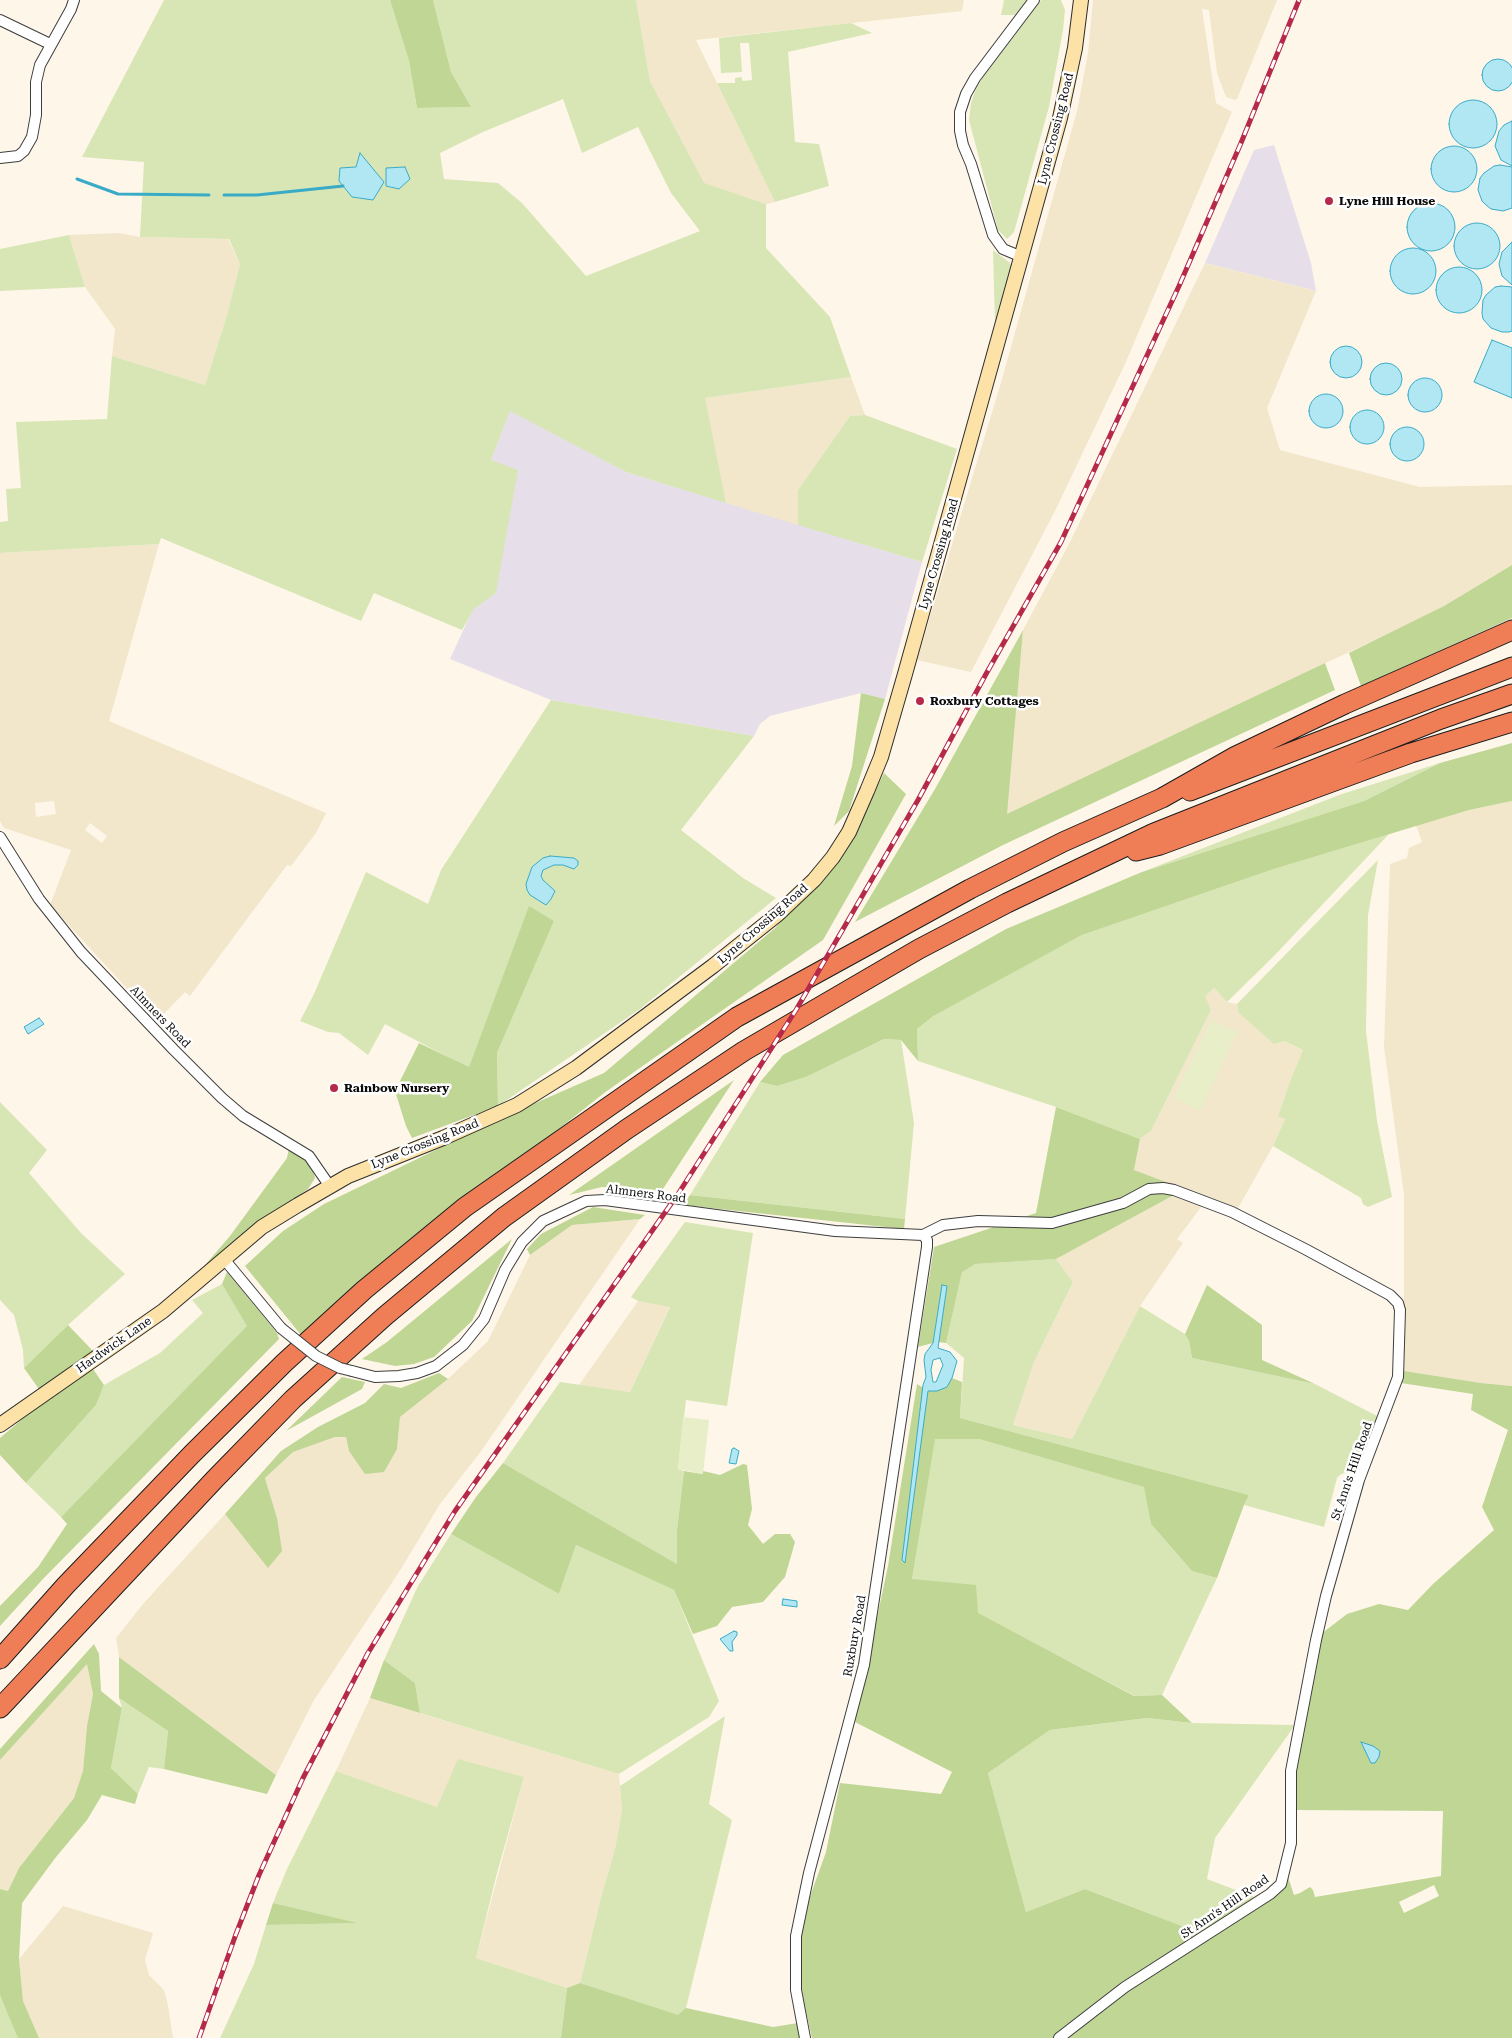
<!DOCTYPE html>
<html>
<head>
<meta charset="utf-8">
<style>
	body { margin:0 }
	canvas { display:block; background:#fef6e9 }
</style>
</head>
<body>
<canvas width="1512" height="2038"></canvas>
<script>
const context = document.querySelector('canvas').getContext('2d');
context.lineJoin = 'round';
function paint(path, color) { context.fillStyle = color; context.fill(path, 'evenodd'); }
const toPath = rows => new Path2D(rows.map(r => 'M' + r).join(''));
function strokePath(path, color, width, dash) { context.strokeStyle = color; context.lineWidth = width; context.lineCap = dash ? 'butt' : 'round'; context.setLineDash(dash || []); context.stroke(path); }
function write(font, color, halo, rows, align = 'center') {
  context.font = font + ' "Roboto Serif",serif'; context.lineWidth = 5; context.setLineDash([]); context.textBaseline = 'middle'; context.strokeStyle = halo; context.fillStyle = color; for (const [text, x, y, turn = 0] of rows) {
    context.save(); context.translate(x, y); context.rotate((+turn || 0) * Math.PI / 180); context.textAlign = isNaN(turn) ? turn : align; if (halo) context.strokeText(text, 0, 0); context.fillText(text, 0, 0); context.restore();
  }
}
const industrial = toPath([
	[1274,145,1311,263,1316,291,1205,263,1254,150],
	[510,410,626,472,922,562,885,699,861,693,770,716,760,724,754,736,551,700,450,659,473,609,496,593,491,460]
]);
const farmland = toPath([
	[636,0,964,0,962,11,696,40,775,202,766,204,704,184,650,81],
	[1093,0,1277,0,1237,99,1235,100,1226,97,1217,73,1209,10,1202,9,1216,103,1232,112,1125,364,1055,511,971,672,917,660,1000,386,1077,111,1088,53],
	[119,233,140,237,228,239,240,264,227,315,205,385,112,356,115,329,85,287,69,235],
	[1205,263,1316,291,1267,408,1280,450,1420,487,1512,485,1512,565,1444,606,1396,631,1325,663,1006,815,1023,630,1070,542],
	[851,377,865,415,850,416,798,490,798,525,726,503,704,398],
	[159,544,109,721,326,813,316,833,291,866,287,865,190,996,185,992,157,1021,50,905,71,850,4,828,0,821,0,553],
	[54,801,56,814,36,817,35,803],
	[90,823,107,836,102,843,85,830],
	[1512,801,1512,1386,1481,1383,1404,1371,1404,1195,1384,1047,1390,864,1407,858,1409,848,1422,842,1416,825,1469,810],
	[1214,988,1227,1002,1237,1004,1238,1012,1283,1041,1303,1050,1290,1081,1278,1115,1285,1119,1273,1146,1237,1210,1134,1170,1140,1139,1151,1131,1211,1010,1204,996],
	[1174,1195,1202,1206,1177,1239,1183,1243,1140,1306,1072,1439,1013,1425,1034,1362,1073,1282,1056,1259],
	[640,1219,482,1450,440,1504,401,1569,314,1700,276,1775,119,1657,116,1638,143,1604,225,1514,268,1567,277,1518,265,1478,293,1452,335,1437,346,1437,349,1451,397,1449,400,1417,448,1379,488,1341,530,1255,572,1225],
	[638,1301,670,1306,630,1392,579,1385],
	[87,1663,93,1694,87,1726,83,1771,74,1798,19,1868,8,1891,0,1889,0,1760],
	[370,1698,619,1774,622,1810,615,1849,603,1890,580,1983,567,1988,476,1958,524,1777,437,1807,336,1771],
	[63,1906,153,1933,145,1960,149,1975,164,1990,168,2005,173,2038,39,2038,23,2001,19,1959]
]);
const green = toPath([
	[164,0,390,0,409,61,417,108,471,107,451,72,433,0,636,0,650,81,704,183,766,204,766,248,830,317,851,377,705,398,726,503,626,472,510,411,491,460,518,470,496,593,474,609,462,630,374,593,361,621,161,538,159,544,0,553,0,522,8,521,6,489,21,488,16,422,107,419,112,356,205,385,227,315,240,264,229,239,140,237,144,162,82,157],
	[563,99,582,153,638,127,671,193,700,231,586,276,522,203,498,183,444,179,440,153,483,132],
	[1004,0,1027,0,1015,15,1001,15],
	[1041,0,1061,0,1065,10,1063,30,1049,107,1014,232,1007,239,998,230,969,120,971,103,976,89,991,63],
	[851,23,872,33,788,52,795,142,819,144,829,186,775,202,717,83,735,83,735,78,741,77,743,81,752,80,749,43,740,43,742,72,721,73,719,38],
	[69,235,85,287,0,291,0,249],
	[993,250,1010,263,1012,267,995,324],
	[865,415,957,449,922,562,798,525,798,490,850,416],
	[551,700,754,736,681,830,743,878,776,898,640,1009,498,1106,497,1053,554,921,529,907,469,1068,385,1024,368,1055,339,1033,328,1032,300,1021,314,994,366,872,428,904,441,870],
	[1440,763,1364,801,1142,872,1339,795],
	[1389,834,1273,957,1227,1002,1214,988,1205,996,1211,1010,1151,1131,1140,1139,1056,1107,918,1061,917,1029,933,1015,1082,935,1274,869],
	[1378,860,1368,915,1366,1031,1377,1121,1392,1197,1368,1207,1363,1204,1361,1198,1273,1146,1285,1119,1278,1116,1290,1081,1303,1050,1284,1041,1274,1044,1238,1012,1237,1004],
	[884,1039,901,1040,914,1123,905,1219,690,1195,760,1082,777,1086,806,1077],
	[0,1102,47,1150,29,1173,81,1233,125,1274,68,1325,24,1368,23,1350,14,1315,0,1300],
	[685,1222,753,1233,727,1406,686,1400,678,1469,684,1471,677,1530,677,1564,503,1463,560,1382,630,1392,670,1307,638,1301,631,1297],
	[1056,1259,1073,1282,1034,1362,1013,1425,1072,1439,1140,1306,1185,1334,1189,1341,1192,1358,1315,1384,1379,1417,1356,1474,1344,1473,1340,1475,1337,1478,1324,1527,1244,1505,1249,1495,960,1418,964,1358,946,1343,962,1271,975,1264],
	[222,1284,248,1326,61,1517,26,1483,96,1405,104,1385,160,1353,203,1313,192,1300],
	[934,1439,979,1439,1145,1487,1151,1524,1192,1571,1217,1578,1162,1695,1135,1696,912,1579],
	[451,1534,559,1594,576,1545,674,1590,719,1701,709,1717,619,1774,420,1713,415,1683,384,1660,418,1586],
	[119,1698,168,1731,164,1769,149,1767,138,1794,111,1768,122,1708],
	[725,1716,709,1804,732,1820,686,2008,678,2016,580,1983,603,1890,615,1849,622,1810,620,1786],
	[1147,1718,1192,1723,1295,1725,1215,1838,1207,1879,1254,1897,1195,1931,1085,1889,1026,1912,988,1773,1050,1730],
	[458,1759,524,1777,497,1873,476,1958,567,1988,561,2038,220,2038,254,1964,266,1925,354,1923,273,1903,287,1869,336,1771,437,1807],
	[0,1995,13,2022,18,2038,0,2038]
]);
const forest = toPath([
	[390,0,433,0,451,72,471,107,417,108,409,61],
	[1512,565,1512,618,1361,686,1349,653,1444,606],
	[1023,630,1007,814,1325,663,1335,690,1003,845,855,922,935,789],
	[861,693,885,699,849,811,834,826,852,766],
	[1512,743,1512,801,1469,810,1274,869,1082,935,933,1016,917,1029,918,1061,901,1040,884,1039,806,1077,777,1086,760,1082,783,1055,1006,929,1142,872,1364,801,1440,763],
	[884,773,906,794,823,940,604,1093,301,1335,245,1266,283,1231,324,1204,508,1115,604,1073,775,928,844,851],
	[529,906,554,921,497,1053,498,1106,412,1138,406,1126,395,1091,419,1043,469,1067],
	[734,1080,661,1192,602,1187,569,1195],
	[1056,1107,1140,1139,1134,1170,1195,1193,1174,1195,1056,1259,975,1264,962,1272,946,1343,938,1342,947,1286,942,1285,933,1343,918,1347,934,1247,1036,1213],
	[289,1148,302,1157,312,1167,315,1178,308,1189,268,1217,199,1272,230,1236,287,1158],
	[690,1195,905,1219,904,1229,683,1205],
	[593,1207,645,1215,640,1219,572,1225,530,1255,527,1249,541,1234],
	[512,1239,472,1321,434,1357,414,1364,395,1366,362,1359,387,1342],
	[227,1272,277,1333,279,1339,43,1579,0,1626,0,1606,38,1567,67,1524,61,1517,247,1326,222,1284],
	[1207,1285,1262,1325,1262,1360,1315,1384,1192,1358,1189,1341,1185,1334],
	[68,1325,93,1351,93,1369,104,1385,96,1405,26,1483,0,1455,0,1438,46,1399,24,1368],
	[1404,1371,1481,1383,1512,1386,1512,2038,812,2038,802,1995,802,1919,826,1852,840,1783,941,1794,952,1772,855,1722,888,1566,917,1384,928,1391,947,1387,952,1378,962,1382,960,1418,1249,1495,1244,1505,1217,1578,1192,1571,1151,1524,1144,1487,979,1439,935,1439,912,1579,976,1585,978,1613,1134,1696,1162,1695,1192,1723,1147,1718,1050,1730,988,1773,1026,1912,1085,1889,1195,1931,1288,1877,1294,1895,1300,1893,1310,1887,1313,1890,1315,1897,1441,1876,1443,1811,1295,1810,1296,1772,1321,1634,1347,1614,1379,1604,1408,1610,1433,1584,1494,1530,1482,1507,1508,1430,1471,1410,1473,1394,1401,1383],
	[1434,1885,1439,1896,1404,1913,1399,1902],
	[439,1373,448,1379,400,1417,397,1449,384,1472,365,1474,349,1451,346,1437,335,1437,293,1452,265,1478,277,1518,282,1551,268,1568,225,1514,281,1451,318,1427,365,1403,384,1384,401,1388],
	[342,1377,365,1382,362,1389,286,1431],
	[503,1463,677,1564,677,1530,684,1471,702,1474,703,1471,720,1475,743,1464,747,1465,752,1509,748,1525,763,1544,775,1534,790,1534,795,1542,785,1577,763,1602,732,1607,717,1626,693,1634,674,1590,576,1545,559,1594,451,1534,476,1497],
	[94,1644,99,1654,101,1691,122,1708,111,1768,138,1794,135,1804,102,1795,87,1820,56,1857,22,1903,19,1959,23,2001,39,2038,18,2038,0,1995,0,1889,8,1891,19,1868,74,1798,83,1771,87,1726,93,1694,87,1664,0,1760,0,1749],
	[119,1657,276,1775,267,1794,164,1769,168,1731,119,1698],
	[384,1660,415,1683,420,1713,370,1698],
	[273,1903,357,1923,266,1925],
	[580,1983,678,2015,686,2008,773,2027,798,2023,801,2038,561,2038,567,1988]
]);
const pitch = toPath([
	[1211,1020,1237,1032,1200,1111,1174,1098],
	[683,1417,709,1420,703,1474,678,1469]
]);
const water = toPath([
	'1482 75a16 16 0 1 1 32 0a16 16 0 1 1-32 0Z',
	'1449 124a24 24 0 1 1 48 0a24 24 0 1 1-48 0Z',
	[1512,121,1512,166,1501,160,1495,146,1499,131,1504,125,1512,121],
	'1431 169a23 23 0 1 1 46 0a23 23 0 1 1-46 0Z',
	[360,153,384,182,373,200,352,197,339,181,340,168,356,167,360,153],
	[1500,165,1512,167,1512,208,1503,211,1491,209,1486,205,1482,201,1478,190,1480,178,1484,173,1494,166,1500,165],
	[405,167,410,179,399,189,386,186,386,168,405,167],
	'1407 227a24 24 0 1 1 48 0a24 24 0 1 1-48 0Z',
	'1454 246a23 23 0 1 1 46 0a23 23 0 1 1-46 0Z',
	[1512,242,1512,285,1502,276,1499,264,1502,252,1512,242],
	'1390 271a23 23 0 1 1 46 0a23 23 0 1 1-46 0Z',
	'1436 290a23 23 0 1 1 46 0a23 23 0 1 1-46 0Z',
	[1501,286,1512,287,1512,331,1509,332,1502,332,1491,328,1483,319,1482,313,1483,300,1486,295,1495,287,1501,286],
	[1492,340,1512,348,1512,398,1474,382,1492,340],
	'1330 362a16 16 0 1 1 32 0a16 16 0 1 1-32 0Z',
	'1370 379a16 16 0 1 1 32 0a16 16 0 1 1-32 0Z',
	'1408 395a17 17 0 1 1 34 0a17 17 0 1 1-34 0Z',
	'1309 411a17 17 0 1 1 34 0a17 17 0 1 1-34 0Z',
	'1350 427a17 17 0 1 1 34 0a17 17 0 1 1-34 0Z',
	'1390 444a17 17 0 1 1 34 0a17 17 0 1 1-34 0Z',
	[550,856,574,858,578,861,578,865,574,869,563,865,554,865,543,870,541,876,543,880,555,891,551,899,546,905,530,895,527,890,526,884,532,867,543,858,550,856],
	[39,1018,44,1024,28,1034,24,1027,39,1018],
	[942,1285,947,1286,938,1348,950,1352,957,1361,952,1378,947,1387,937,1391,928,1391,905,1563,902,1560,923,1385,926,1377,924,1360,925,1354,933,1343,942,1285],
	[940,1358,943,1365,936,1382,933,1382,931,1370,933,1360,940,1358],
	[734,1448,739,1451,736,1464,729,1463,732,1449,734,1448],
	[783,1599,797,1601,797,1607,782,1605,783,1599],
	[734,1631,737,1632,737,1635,732,1642,733,1651,730,1651,720,1639,734,1631],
	[1361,1742,1373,1746,1380,1751,1379,1757,1375,1763,1371,1763,1361,1742]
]);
const stream = toPath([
	[77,179,118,194,209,195],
	[224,195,257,195,343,186]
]);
const street = toPath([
	[0,20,50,44],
	[0,158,18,156,24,151,32,137,36,115,36,82,40,65,71,9,74,0],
	[1022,257,1003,249,993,235,971,164,963,145,960,131,960,112,966,94,975,78,1034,0],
	[0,837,39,899,81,952,174,1050,222,1098,243,1116,309,1156,329,1185],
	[224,1259,281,1328],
	[352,1371,375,1377,399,1376,417,1373,436,1366,463,1345,484,1319,505,1270,522,1242,543,1221,586,1201,605,1200,835,1231,923,1235,943,1225,978,1221,1052,1223,1123,1203,1149,1189,1163,1188,1174,1190,1232,1212,1305,1249,1390,1295,1398,1303,1400,1310,1398,1377,1359,1480,1326,1596,1316,1640,1291,1771,1291,1843,1281,1884,1270,1894,1125,1987,1059,2038],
	[805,2038,796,1990,796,1936,809,1873,864,1665,927,1247,927,1240,923,1235]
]);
const secondary = toPath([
	[0,1425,163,1311,262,1227,298,1205,348,1176,443,1138,517,1105,576,1068,713,966,778,914,814,880,833,857,849,832,867,791,881,757,905,674,1060,118,1075,48,1081,0]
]);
const highway = toPath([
	[1190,791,1512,667],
	[1136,851,1160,845,1411,753,1512,722],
	[0,1659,66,1585,192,1454,284,1363,364,1290,465,1207,737,1017,970,889,1063,842,1162,798,1236,756,1345,704,1512,630],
	[0,1708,215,1479,293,1399,385,1316,504,1217,627,1129,744,1051,919,949,1007,903,1154,833,1441,719,1512,694]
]);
const rail = toPath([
	[199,2038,236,1934,259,1875,303,1778,368,1653,455,1511,678,1194,796,1010,918,800,986,674,1061,542,1179,286,1241,143,1299,0]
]);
const streetBridge = toPath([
	[281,1328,316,1356,340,1368,352,1371]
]);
const markers = [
	[1329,201,5,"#b5294b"],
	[920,701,5,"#b5294b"],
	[334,1088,5,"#b5294b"]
];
const streetNames = [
	["Lyne Crossing Road",1056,129,-76],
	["Lyne Crossing Road",939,554,-74],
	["Lyne Crossing Road",763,924,-41],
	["Almners Road",160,1017,46],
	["Lyne Crossing Road",425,1144,-22],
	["Almners Road",646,1194,7],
	["Hardwick Lane",114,1345,-35],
	["St Ann's Hill Road",1352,1471,-71],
	["Ruxbury Road",855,1636,-80],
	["St Ann's Hill Road",1225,1907,-34]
];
const poiNames = [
	["Lyne Hill House",1339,201],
	["Roxbury Cottages",930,701],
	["Rainbow Nursery",344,1088]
];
paint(industrial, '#e6dfea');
paint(farmland, '#f2e7cb');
paint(green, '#d8e6b5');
paint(forest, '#bfd695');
paint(pitch, '#e8eec7');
paint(water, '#b0e7f3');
strokePath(water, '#3aabc7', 1);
strokePath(stream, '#3aabc7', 3);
strokePath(street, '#3e3e3e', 12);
strokePath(secondary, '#2d2d2d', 16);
strokePath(highway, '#1c1c1c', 21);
strokePath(street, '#fff', 10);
strokePath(secondary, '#fce2a7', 14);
strokePath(highway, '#ef7e57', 19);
strokePath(rail, '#b5294b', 5);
strokePath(rail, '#fff', 3, [9]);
strokePath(streetBridge, '#3e3e3e', 12, []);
strokePath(streetBridge, '#fff', 10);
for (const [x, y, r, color] of markers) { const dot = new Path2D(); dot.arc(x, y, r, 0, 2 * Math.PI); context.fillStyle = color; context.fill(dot); strokePath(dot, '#fff', 2); }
write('12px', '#0b0b0b', '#fff', streetNames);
write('bold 12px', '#0b0b0b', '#fff', poiNames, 'left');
</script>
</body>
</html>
